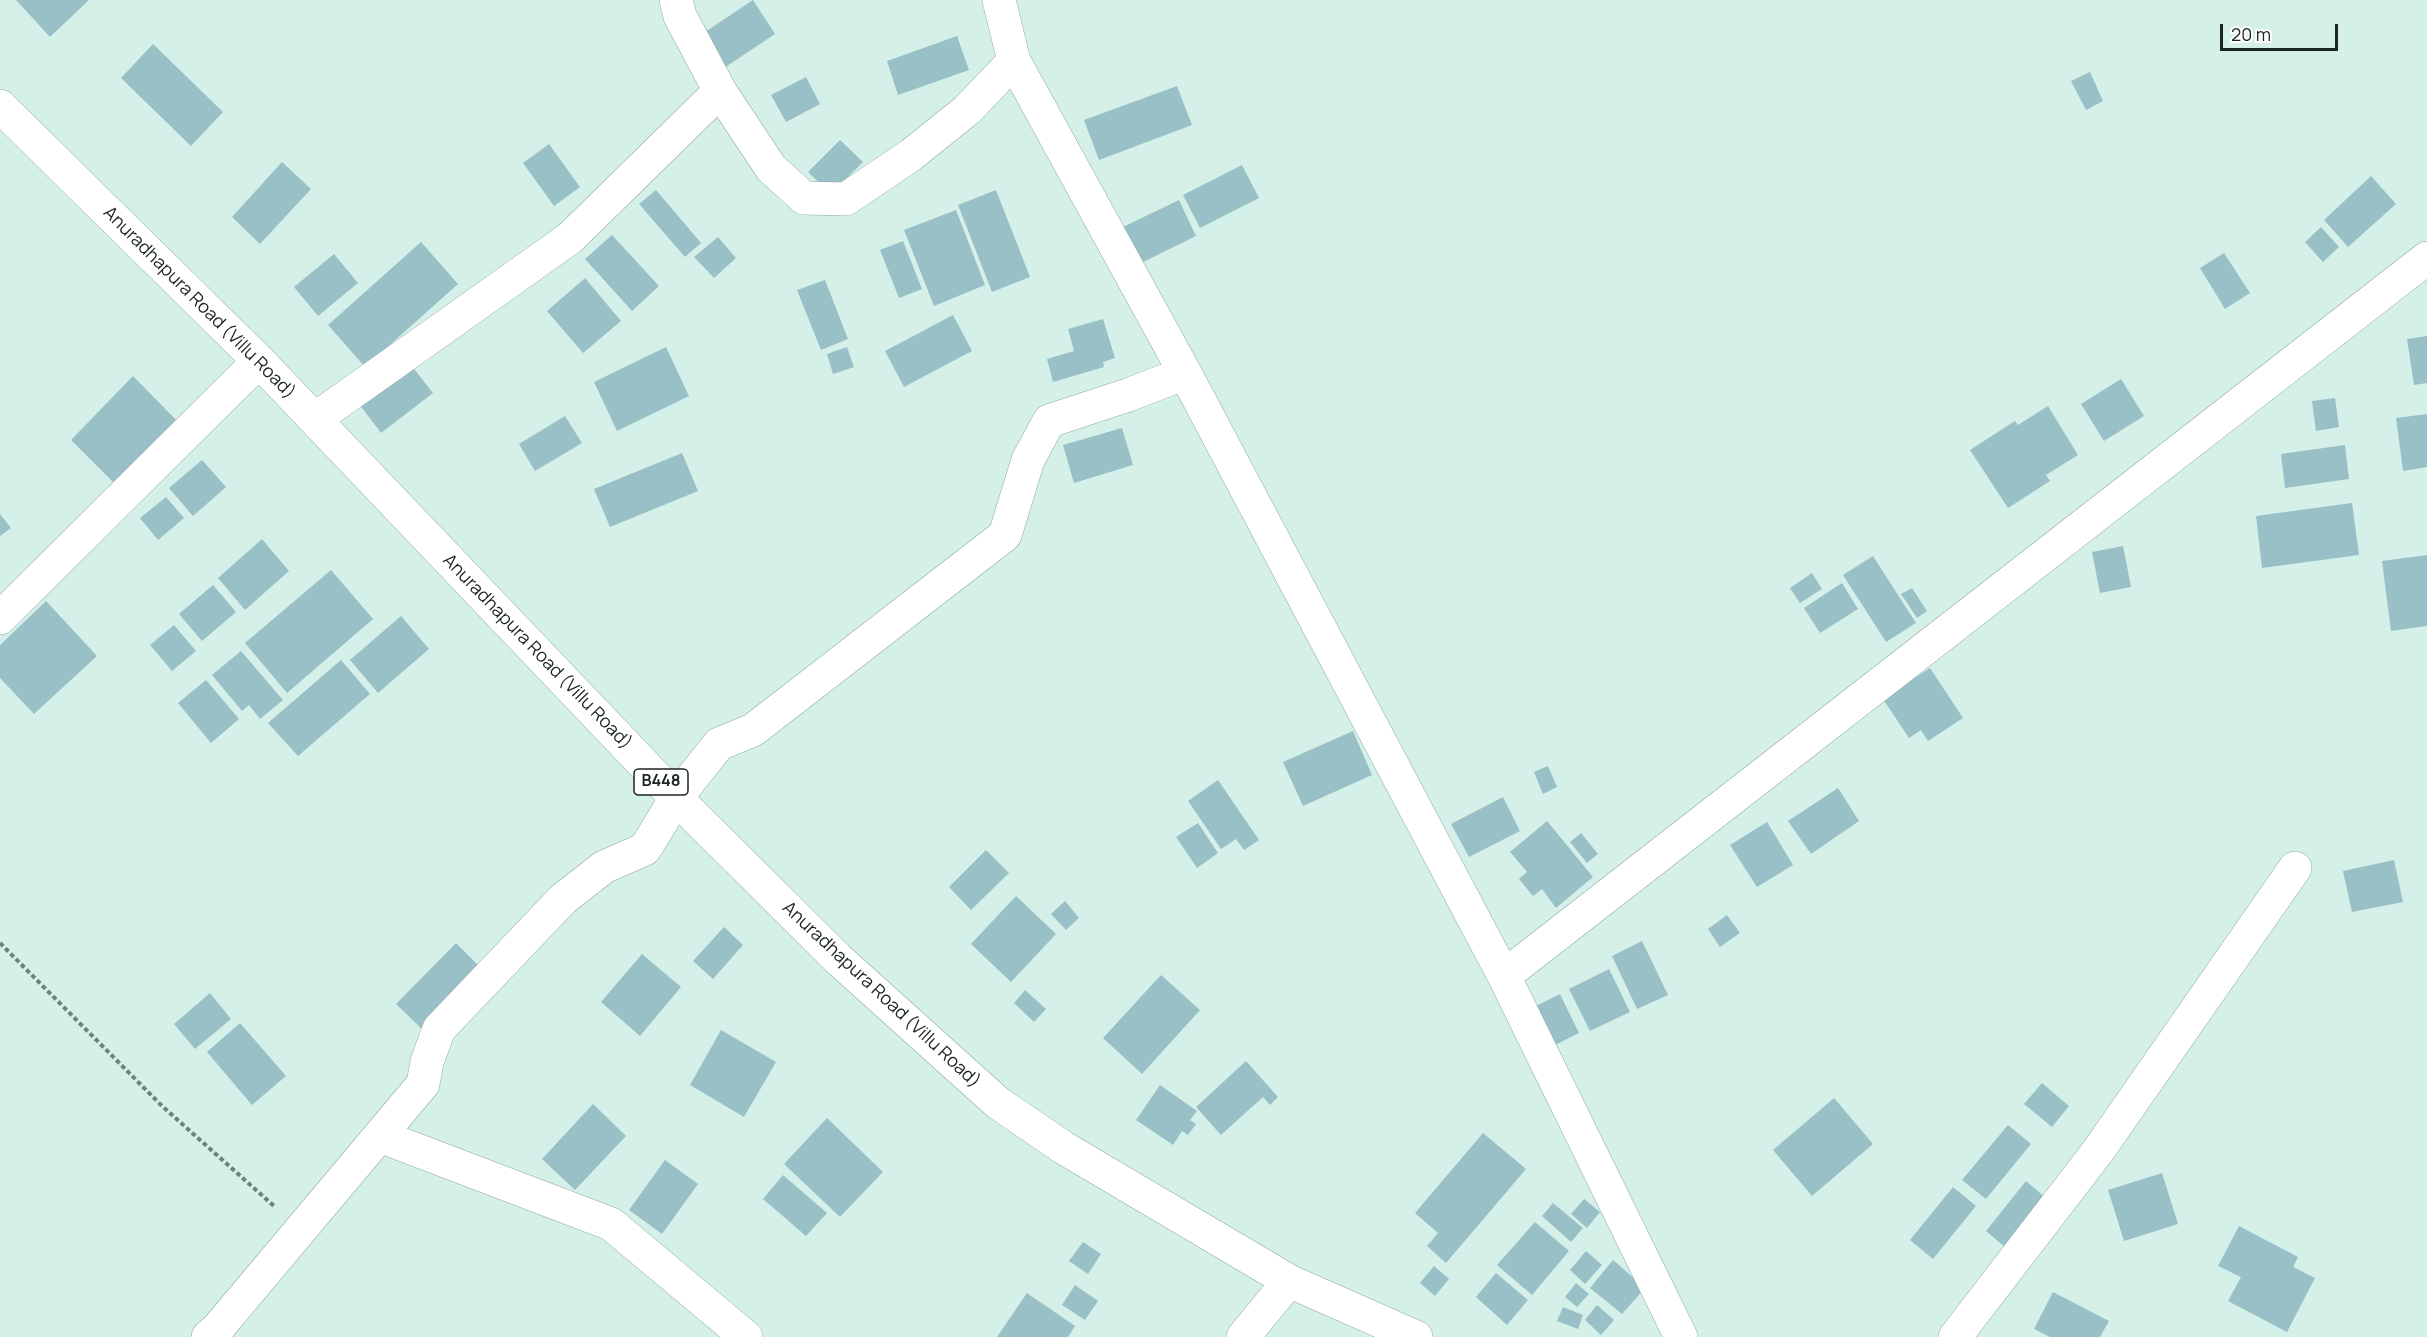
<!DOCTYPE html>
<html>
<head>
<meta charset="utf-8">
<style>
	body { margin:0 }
	#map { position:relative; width:2427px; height:1337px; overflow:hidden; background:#d4f0e8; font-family:Manrope,sans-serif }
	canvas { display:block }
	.scale { position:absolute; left:2220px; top:24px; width:118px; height:27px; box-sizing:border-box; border:3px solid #1b2522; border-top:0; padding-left:8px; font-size:18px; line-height:21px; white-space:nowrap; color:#1b2522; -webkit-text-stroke:4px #fff; paint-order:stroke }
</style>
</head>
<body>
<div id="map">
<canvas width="2427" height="1337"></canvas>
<div class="scale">20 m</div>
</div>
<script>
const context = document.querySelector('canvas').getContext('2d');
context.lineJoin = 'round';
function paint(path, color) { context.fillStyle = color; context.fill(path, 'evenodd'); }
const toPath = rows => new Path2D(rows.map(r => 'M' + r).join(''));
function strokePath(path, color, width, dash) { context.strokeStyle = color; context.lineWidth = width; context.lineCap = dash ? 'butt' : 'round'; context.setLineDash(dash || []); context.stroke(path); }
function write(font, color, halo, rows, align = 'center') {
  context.font = font + ' Manrope,sans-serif'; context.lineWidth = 5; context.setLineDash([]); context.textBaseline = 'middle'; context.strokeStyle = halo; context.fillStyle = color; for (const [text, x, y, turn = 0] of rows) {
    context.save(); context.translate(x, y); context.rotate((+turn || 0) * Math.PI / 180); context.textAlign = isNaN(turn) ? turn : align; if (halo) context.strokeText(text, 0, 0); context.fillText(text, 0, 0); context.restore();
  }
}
const building = toPath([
	[16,0,89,0,50,37],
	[753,0,775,34,721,70,699,36],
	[957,36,969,70,898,95,887,61],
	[153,44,223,112,191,146,121,78],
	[2090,72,2103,101,2086,110,2071,81],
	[806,77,820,104,786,122,771,95],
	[1177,86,1192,125,1099,160,1084,120],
	[840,140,863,162,831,194,808,172],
	[549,144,580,187,554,206,523,163],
	[282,162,311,189,260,244,232,217],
	[1242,165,1259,198,1200,228,1183,195],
	[2371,176,2396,204,2348,247,2324,220],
	[656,190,701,243,685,257,639,204],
	[996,190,1030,277,992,292,958,205],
	[1179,200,1196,236,1141,263,1123,227],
	[956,210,985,285,934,306,904,230],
	[2321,227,2339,247,2323,262,2305,242],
	[612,235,659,286,632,311,585,259],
	[718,237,736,258,714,278,694,257],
	[903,241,922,289,899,298,880,250],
	[421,242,458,284,365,367,328,325],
	[2224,253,2250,293,2225,309,2200,268],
	[334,254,358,283,318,316,294,287],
	[585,278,621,321,583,353,547,311],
	[825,280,848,339,821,350,797,290],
	[953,315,972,351,904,387,885,351],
	[1103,319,1115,358,1103,362,1104,367,1053,382,1047,359,1074,351,1068,329],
	[2427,336,2427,383,2414,385,2407,339],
	[666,347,689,396,617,431,594,382],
	[847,347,854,367,833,374,827,354],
	[407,360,433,393,381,433,356,400],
	[133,376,181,425,119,488,71,440],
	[2121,379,2144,416,2104,441,2081,404],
	[2335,398,2339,427,2316,431,2312,401],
	[2048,406,2078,455,2046,475,2050,481,2008,508,1970,450,2015,421,2018,425],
	[2427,414,2427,467,2403,471,2396,418],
	[565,416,582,443,535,471,519,444],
	[1122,428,1133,465,1074,483,1063,445],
	[2345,445,2349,479,2285,488,2281,454],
	[682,453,698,491,610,527,594,489],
	[202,460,226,487,193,516,169,488],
	[166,497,184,518,158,540,140,518],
	[2352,503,2359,555,2262,568,2256,516],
	[0,514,11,528,0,536],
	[262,539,289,571,245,610,218,578],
	[2123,546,2131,587,2100,593,2092,552],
	[2427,555,2427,626,2391,631,2382,561],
	[1873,556,1916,623,1886,642,1843,575],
	[331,570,373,619,287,693,245,643],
	[1812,573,1822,589,1800,603,1790,588],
	[1842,583,1858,609,1820,633,1804,608],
	[213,585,236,612,202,641,179,614],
	[1912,588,1927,611,1917,618,1901,594],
	[46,601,97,656,34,714,0,678,0,645],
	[401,616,429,649,378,693,350,660],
	[174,625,196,651,172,671,150,645],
	[241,651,283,700,260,719,249,705,242,711,212,675],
	[341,660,370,694,298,756,268,723],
	[1930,668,1963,718,1928,741,1921,730,1909,738,1883,699],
	[206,680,239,719,211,743,178,703],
	[1353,731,1372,775,1303,806,1283,762],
	[1548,766,1557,787,1543,794,1534,772],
	[1218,780,1259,840,1244,850,1236,839,1221,849,1188,801],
	[1838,788,1859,821,1811,854,1788,821],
	[1503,797,1520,831,1469,857,1451,824],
	[1547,821,1593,877,1556,908,1542,889,1533,896,1519,879,1527,872,1510,852],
	[1767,822,1793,865,1757,887,1730,845],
	[1198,823,1218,853,1197,868,1176,837],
	[1581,833,1598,854,1587,863,1570,842],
	[986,850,1009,873,971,910,949,887],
	[2394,860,2403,902,2352,912,2343,871],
	[1016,896,1056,934,1011,982,971,944],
	[1065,901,1079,918,1066,930,1051,914],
	[1727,915,1740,933,1720,947,1708,929],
	[724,927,743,945,713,979,693,961],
	[1642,941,1668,995,1637,1009,1612,956],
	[456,943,484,971,425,1032,396,1004],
	[642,954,681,987,640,1036,601,1002],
	[1609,969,1630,1012,1590,1031,1569,989],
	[1161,975,1200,1010,1142,1074,1103,1038],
	[1025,990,1046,1009,1034,1022,1014,1003],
	[210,993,231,1019,195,1049,174,1024],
	[1560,994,1579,1033,1555,1045,1536,1006],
	[240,1023,286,1076,252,1105,207,1052],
	[721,1030,776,1062,744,1117,690,1085],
	[1246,1061,1278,1097,1270,1105,1263,1097,1221,1135,1196,1107],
	[2042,1083,2069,1106,2052,1127,2024,1104],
	[1160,1085,1197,1111,1190,1120,1196,1124,1188,1135,1182,1131,1173,1145,1136,1120],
	[1834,1098,1873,1144,1812,1196,1773,1150],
	[593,1104,626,1136,575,1190,542,1159],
	[827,1118,883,1172,840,1217,784,1164],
	[2008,1125,2031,1144,1986,1199,1962,1180],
	[1483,1133,1526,1169,1446,1263,1427,1246,1438,1233,1415,1213],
	[665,1160,698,1184,662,1234,629,1210],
	[2162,1173,2178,1224,2124,1241,2108,1190],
	[783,1175,827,1213,806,1236,763,1199],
	[2026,1181,2047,1199,2006,1248,1986,1231],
	[1953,1187,1976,1206,1933,1259,1910,1240],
	[1584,1199,1600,1212,1587,1228,1571,1214],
	[1553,1203,1583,1228,1571,1242,1542,1216],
	[1535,1222,1569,1251,1532,1295,1497,1265],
	[2239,1226,2298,1257,2293,1267,2315,1278,2287,1332,2228,1301,2241,1277,2218,1266],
	[1083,1242,1101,1254,1088,1274,1069,1261],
	[1586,1251,1602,1265,1585,1284,1570,1270],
	[1613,1260,1645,1288,1622,1314,1590,1288],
	[1434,1266,1449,1279,1435,1296,1420,1283],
	[1496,1273,1528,1300,1507,1325,1476,1297],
	[1576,1283,1589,1294,1577,1307,1565,1297],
	[1075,1285,1098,1301,1085,1320,1062,1305],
	[2053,1292,2109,1321,2100,1337,2050,1337,2034,1329],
	[1027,1293,1075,1326,1068,1337,997,1337],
	[1597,1305,1614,1320,1601,1335,1585,1320],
	[1563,1307,1583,1315,1578,1329,1557,1321]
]);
const path = toPath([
	[0,943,162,1106,274,1206]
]);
const minor = toPath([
	[676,0,680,16,720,91],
	[999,0,1014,61,1185,373,1504,976,1681,1337],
	[315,419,570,238,720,91,771,168,804,198,846,199,911,155,967,110,1014,61],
	[0,618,259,361],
	[1504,976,2427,258],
	[380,1136,611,1224,746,1337],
	[208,1337,218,1328,423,1084,427,1062,439,1029,563,899,604,867,645,849,676,798,719,744,753,730,1005,535,1028,460,1049,421,1128,395,1185,373],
	[1243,1337,1289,1281],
	[1955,1337,2098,1151,2295,868]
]);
const primary = toPath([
	[0,106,259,361,676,798,837,958,998,1103,1064,1148,1289,1281,1416,1337]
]);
const shields = [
	[661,782,54]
];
const shieldNames = [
	["B448",661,782]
];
const streetNames = [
	["Anuradhapura Road (Villu Road)",199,303,45],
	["Anuradhapura Road (Villu Road)",537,652,46],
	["Anuradhapura Road (Villu Road)",881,995,43]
];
paint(building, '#99c0c7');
strokePath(minor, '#90aaa2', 34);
strokePath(primary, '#90aaa2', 34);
strokePath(path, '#6f817c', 4, [4.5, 3]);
strokePath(minor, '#fff', 33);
strokePath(primary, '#fff', 33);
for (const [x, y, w] of shields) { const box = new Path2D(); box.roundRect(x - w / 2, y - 13, w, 26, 4.5); context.fillStyle = '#fff'; context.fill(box); strokePath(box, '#1b2522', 1.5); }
write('bold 16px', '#1b2522', null, shieldNames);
write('18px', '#1b2522', '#fff', streetNames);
</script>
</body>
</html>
